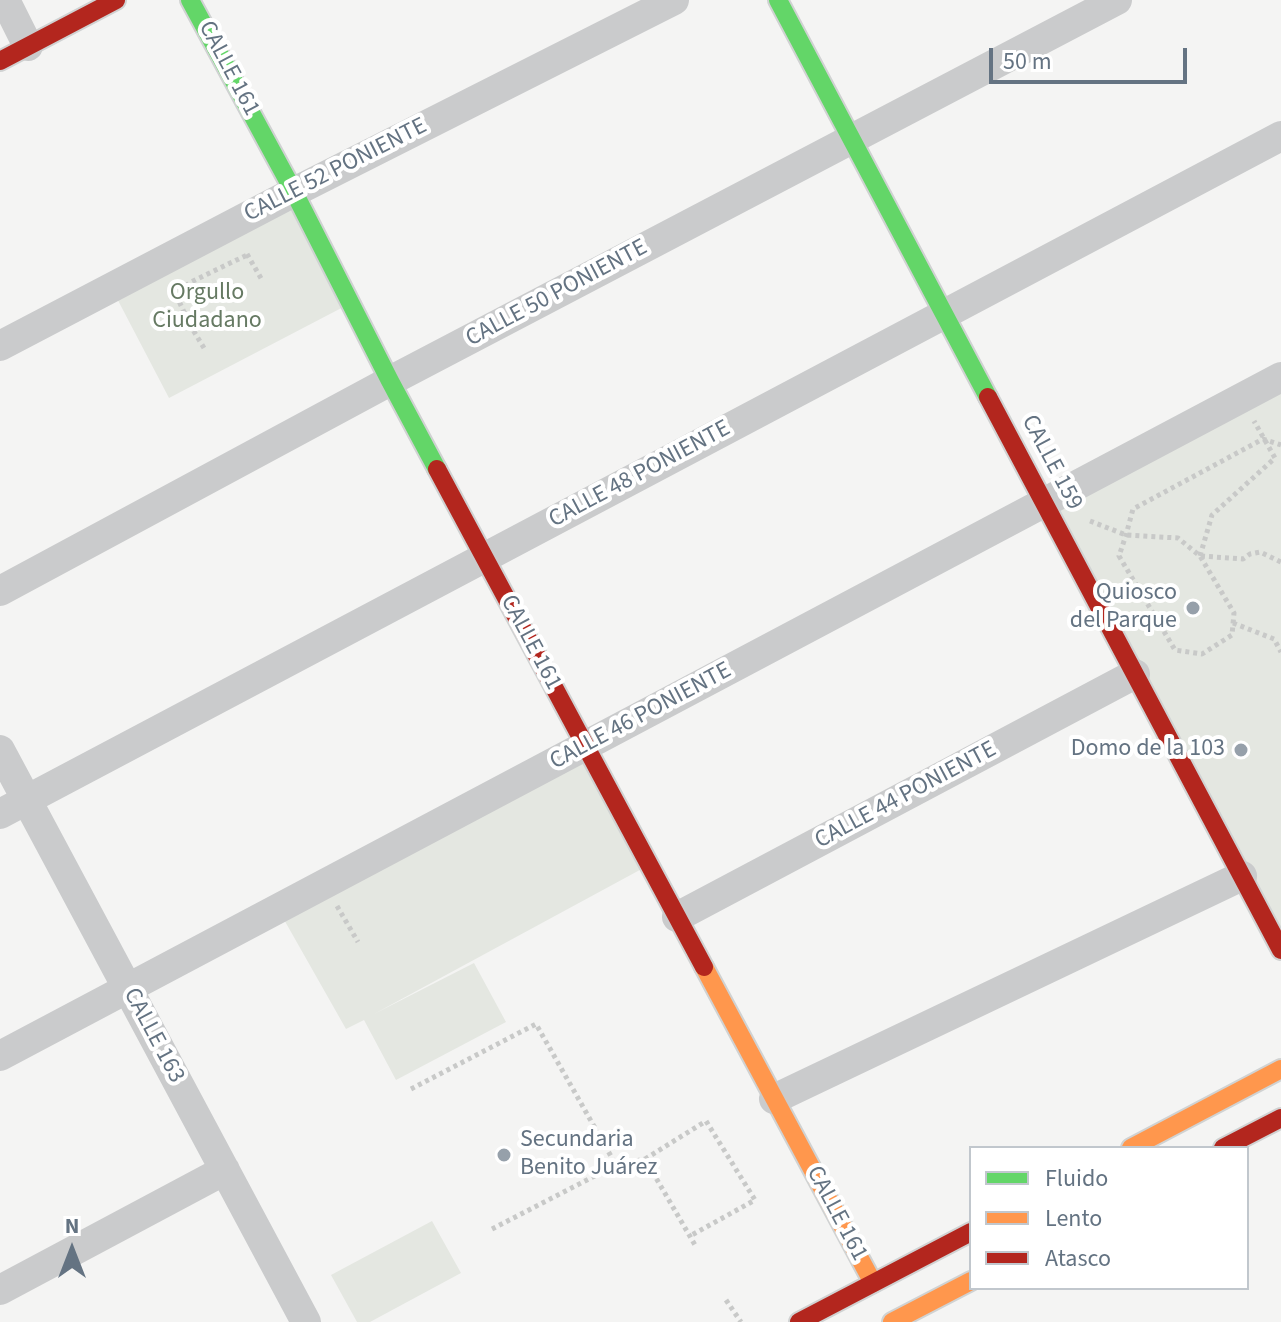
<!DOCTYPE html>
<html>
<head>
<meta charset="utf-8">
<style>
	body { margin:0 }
	#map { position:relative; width:1281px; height:1322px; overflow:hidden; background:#f4f4f3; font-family:"Source Sans 3",sans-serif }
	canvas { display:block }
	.legend { position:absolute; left:969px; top:1146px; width:280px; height:144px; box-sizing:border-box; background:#fff; border:2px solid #c1c7cd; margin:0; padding:10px 14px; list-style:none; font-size:24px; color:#647382 }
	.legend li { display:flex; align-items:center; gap:16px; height:40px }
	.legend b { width:40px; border:2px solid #c1c7cd }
	.north { position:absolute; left:32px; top:1210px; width:80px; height:80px; -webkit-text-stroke:6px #fff; paint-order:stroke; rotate:0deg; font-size:22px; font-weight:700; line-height:32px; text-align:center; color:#647382 }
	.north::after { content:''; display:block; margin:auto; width:28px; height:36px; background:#647382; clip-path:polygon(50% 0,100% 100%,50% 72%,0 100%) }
	.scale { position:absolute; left:989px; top:48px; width:198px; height:36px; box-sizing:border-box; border:4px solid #647382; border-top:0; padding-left:10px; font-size:24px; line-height:28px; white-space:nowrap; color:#647382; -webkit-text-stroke:6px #fff; paint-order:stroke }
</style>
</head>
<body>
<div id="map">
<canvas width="1281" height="1322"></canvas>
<ul class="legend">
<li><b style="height:10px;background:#63d668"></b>Fluido</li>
<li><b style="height:10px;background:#ff974d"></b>Lento</li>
<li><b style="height:10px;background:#b3261e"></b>Atasco</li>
</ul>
<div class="north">N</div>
<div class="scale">50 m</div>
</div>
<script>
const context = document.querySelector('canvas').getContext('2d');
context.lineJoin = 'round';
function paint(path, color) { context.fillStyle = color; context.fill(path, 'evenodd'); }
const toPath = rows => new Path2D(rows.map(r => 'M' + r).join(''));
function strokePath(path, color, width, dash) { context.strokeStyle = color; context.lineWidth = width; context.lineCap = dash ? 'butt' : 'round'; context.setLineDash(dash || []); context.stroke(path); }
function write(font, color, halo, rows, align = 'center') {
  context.font = font + ' "Source Sans 3",sans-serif'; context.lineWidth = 8; context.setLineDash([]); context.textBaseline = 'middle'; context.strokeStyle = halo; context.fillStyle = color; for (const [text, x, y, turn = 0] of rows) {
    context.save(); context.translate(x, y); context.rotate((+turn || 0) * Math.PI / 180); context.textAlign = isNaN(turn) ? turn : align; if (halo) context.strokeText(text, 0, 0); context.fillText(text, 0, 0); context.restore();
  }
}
const green = toPath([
	[294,192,351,303,169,398,111,287],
	[1281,379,1281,949,1046,503],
	[585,746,649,865,374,1014,474,963,506,1022,396,1080,364,1020,346,1029,278,909],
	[432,1221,461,1273,370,1322,357,1322,331,1275]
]);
const path = toPath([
	[247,254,262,280],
	[204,348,190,325,178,299,178,293,181,289,191,282,247,255],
	[1090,521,1126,535,1178,538,1200,556,1234,613,1232,635,1202,654,1175,650,1119,556,1126,535,1133,509,1263,439,1281,445],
	[1200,556,1212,515,1275,458,1254,421],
	[1201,556,1243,559,1250,554,1260,552,1281,562],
	[1233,623,1274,639,1281,652],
	[337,906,358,942],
	[411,1089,536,1024,616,1165],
	[645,1159,706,1121,755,1200,690,1236],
	[492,1229,616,1165,645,1159,695,1245],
	[726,1300,741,1322]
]);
const street = toPath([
	[5,0,28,46],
	[0,346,294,192,674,0],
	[0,591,390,381,1117,0],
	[0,750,306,1322],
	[0,814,1281,136],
	[677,917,1135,674],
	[0,1056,1281,377],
	[774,1099,1242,876],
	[0,1290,225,1170]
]);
const fast = toPath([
	[190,0,294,192,390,381,437,469],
	[778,0,988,397]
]);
const slow = toPath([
	[704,967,873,1283],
	[1131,1148,1281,1069],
	[892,1322,971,1281]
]);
const jam = toPath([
	[0,61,116,0],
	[988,397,1281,950],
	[437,469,704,967],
	[1223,1148,1281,1118],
	[799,1322,971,1232]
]);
const markers = [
	[1193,608,8,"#96a0aa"],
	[1241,750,8,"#96a0aa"],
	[504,1155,8,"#96a0aa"]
];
const streetNames = [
	["CALLE 161",228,69,62],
	["CALLE 52 PONIENTE",336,171,-27],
	["CALLE 50 PONIENTE",557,294,-28],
	["CALLE 159",1051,463,62],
	["CALLE 48 PONIENTE",640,475,-28],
	["CALLE 161",530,643,62],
	["CALLE 46 PONIENTE",641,717,-28],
	["CALLE 44 PONIENTE",906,796,-28],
	["CALLE 163",153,1036,62],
	["CALLE 161",836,1214,62]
];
const parkNames = [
	["Orgullo",207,294],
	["Ciudadano",207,322]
];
const poiNames = [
	["Quiosco",1177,594],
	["del Parque",1177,622],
	["Domo de la 103",1225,750],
	["Secundaria",520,1141,"left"],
	["Benito Juárez",520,1169,"left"]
];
paint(green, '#e4e7e1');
strokePath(fast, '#d0d2d2', 22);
strokePath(slow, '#d0d2d2', 22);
strokePath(jam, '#d0d2d2', 22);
strokePath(path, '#c8c9c8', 5, [4, 4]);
strokePath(street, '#cacbcc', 30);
strokePath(fast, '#63d668', 18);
strokePath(slow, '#ff974d', 18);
strokePath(jam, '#b3261e', 18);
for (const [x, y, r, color] of markers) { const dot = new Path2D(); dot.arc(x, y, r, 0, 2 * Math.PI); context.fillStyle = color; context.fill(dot); strokePath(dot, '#fff', 3); }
write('24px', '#647382', '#fff', streetNames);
write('24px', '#667a63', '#fff', parkNames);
write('24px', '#647382', '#fff', poiNames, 'right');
</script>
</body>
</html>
